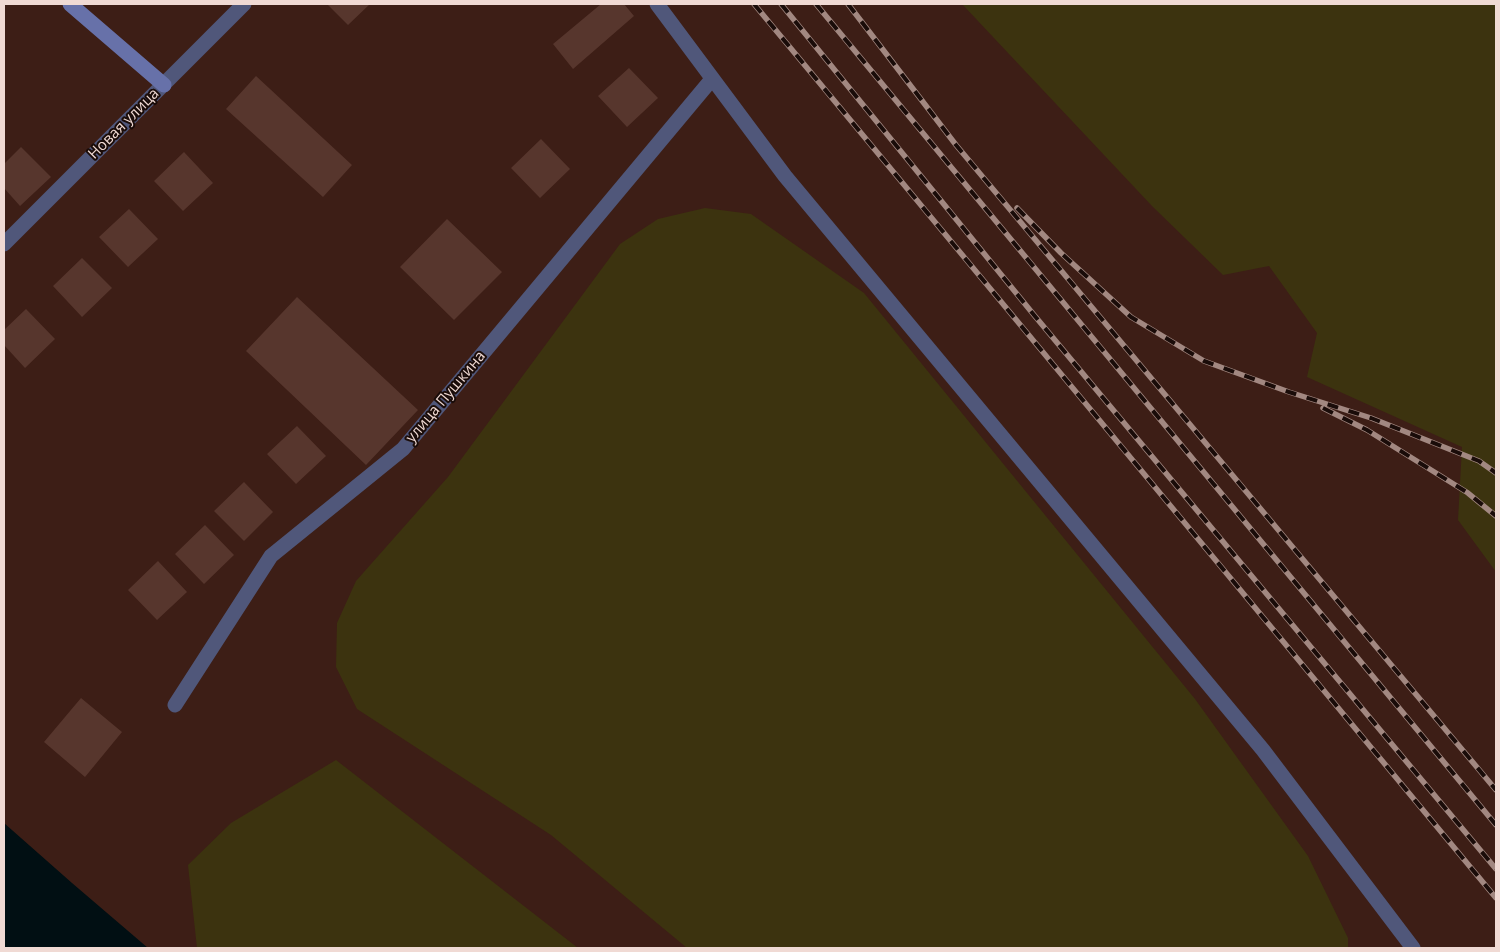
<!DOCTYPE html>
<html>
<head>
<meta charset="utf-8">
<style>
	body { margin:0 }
	#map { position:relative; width:1500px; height:952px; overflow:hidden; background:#3d1e16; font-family:"Open Sans",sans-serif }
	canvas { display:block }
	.frame { position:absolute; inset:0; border:5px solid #f0dad4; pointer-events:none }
</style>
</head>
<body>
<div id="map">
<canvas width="1500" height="952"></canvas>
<div class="frame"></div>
</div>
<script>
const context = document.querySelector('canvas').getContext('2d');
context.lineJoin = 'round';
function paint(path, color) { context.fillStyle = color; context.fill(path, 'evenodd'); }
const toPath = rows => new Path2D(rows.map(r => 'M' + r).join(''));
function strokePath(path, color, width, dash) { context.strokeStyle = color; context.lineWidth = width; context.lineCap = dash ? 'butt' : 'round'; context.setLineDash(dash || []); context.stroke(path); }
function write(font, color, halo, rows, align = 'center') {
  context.font = font + ' "Open Sans",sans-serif'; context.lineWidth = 4; context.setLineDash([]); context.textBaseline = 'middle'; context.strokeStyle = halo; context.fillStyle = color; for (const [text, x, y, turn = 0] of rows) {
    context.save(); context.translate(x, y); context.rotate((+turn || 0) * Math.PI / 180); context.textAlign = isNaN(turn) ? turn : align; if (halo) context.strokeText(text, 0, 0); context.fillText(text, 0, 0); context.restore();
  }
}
const green = toPath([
	[962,4,1496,4,1496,572,1458,520,1462,447,1307,377,1317,333,1269,266,1223,275,1152,206],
	[705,208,751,214,864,293,1195,699,1308,856,1348,938,1348,948,687,948,551,835,357,709,336,667,337,623,356,581,448,477,620,244,658,219],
	[336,760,578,948,197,948,188,865,231,823]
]);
const water = toPath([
	[4,823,72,883,148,948,4,948]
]);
const building = toPath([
	[327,4,370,4,348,25],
	[601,4,624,4,634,16,573,69,553,44],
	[629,68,658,98,627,127,598,96],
	[256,76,352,165,323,197,226,109],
	[541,139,570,169,540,198,511,168],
	[21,147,51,177,20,206,4,188,4,164],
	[184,152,213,183,183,211,154,181],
	[129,209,158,239,128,267,99,237],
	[447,219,502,272,454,320,400,267],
	[82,258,112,288,82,317,53,286],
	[297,297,418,410,366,465,246,351],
	[26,309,55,339,25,368,4,345,4,330],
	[297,426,326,456,296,484,267,454],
	[244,482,273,512,244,541,214,511],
	[205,525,234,555,204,584,175,554],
	[158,561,187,592,157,620,128,590],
	[81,698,122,732,85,777,44,742]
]);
const street = toPath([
	[657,4,785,176,1263,750,1413,948],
	[4,244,244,4],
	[175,705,271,556,403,449,712,79]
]);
const secondary = toPath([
	[70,4,164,85]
]);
const rail = toPath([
	[754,4,1496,898],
	[781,4,1034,315,1496,869],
	[816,4,1496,825],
	[848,4,956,145,1496,790],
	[1017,208,1061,253,1131,317,1204,361,1289,392,1371,418,1479,461,1496,473],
	[1323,408,1367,430,1468,493,1496,516]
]);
const streetNames = [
	["Новая улица",124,124,-45],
	["улица Пушкина",446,397,-50]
];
paint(green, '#3c330f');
paint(water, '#010f13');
paint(building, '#57362d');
strokePath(street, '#50577a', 15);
strokePath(secondary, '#6771a9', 15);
strokePath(rail, '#a28881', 5.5);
strokePath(rail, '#1a0c09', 4, [11]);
write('15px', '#f0dad4', '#1a0c09', streetNames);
</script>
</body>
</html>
